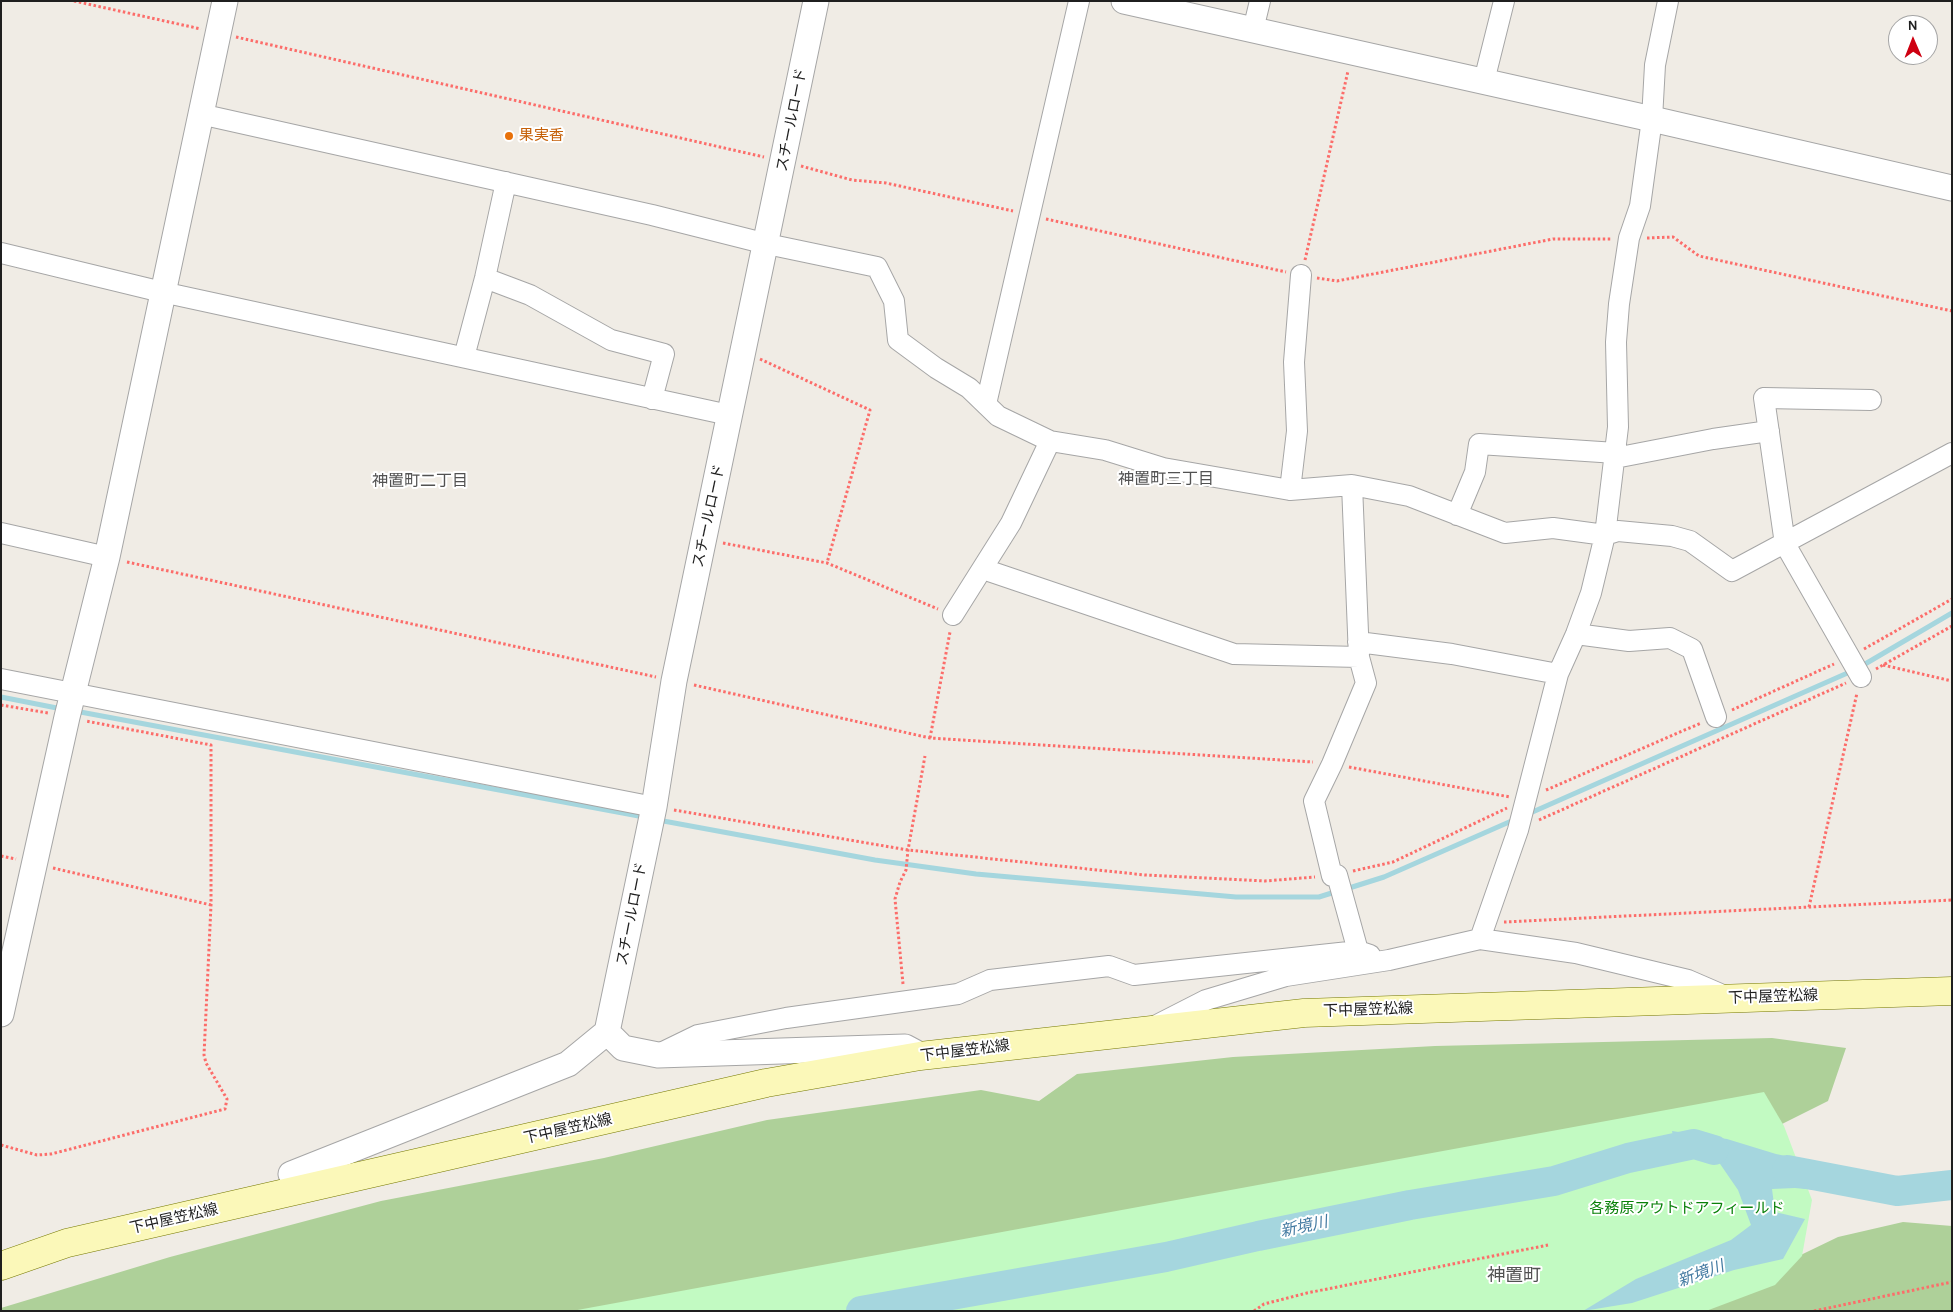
<!DOCTYPE html>
<html>
<head>
<meta charset="utf-8">
<style>
	body { margin:0 }
	#map { position:relative; width:1953px; height:1312px; overflow:hidden; background:#f0ece5; font-family:Karla,sans-serif }
	canvas { display:block }
	.frame { position:absolute; inset:0; border:2px solid #1f1f1f; pointer-events:none }
	.north { position:absolute; left:1888px; top:15px; width:50px; height:50px; box-sizing:border-box; background:#fff; border:1px solid #a5a5a5; border-radius:50%; rotate:359deg; font-size:14px; font-weight:700; line-height:20px; text-align:center; color:#1f1f1f }
	.north::after { content:''; display:block; margin:auto; width:18px; height:22px; background:#ce0011; clip-path:polygon(50% 0,100% 100%,50% 72%,0 100%) }
</style>
</head>
<body>
<div id="map">
<canvas width="1953" height="1312"></canvas>
<div class="frame"></div>
<div class="north">N</div>
</div>
<script>
const context = document.querySelector('canvas').getContext('2d');
context.lineJoin = 'round';
function paint(path, color) { context.fillStyle = color; context.fill(path, 'evenodd'); }
const toPath = rows => new Path2D(rows.map(r => 'M' + r).join(''));
function strokePath(path, color, width, dash) { context.strokeStyle = color; context.lineWidth = width; context.lineCap = dash ? 'butt' : 'round'; context.setLineDash(dash || []); context.stroke(path); }
function write(font, color, halo, rows, align = 'center') {
  context.font = font + ' Karla,"Noto Sans JP",sans-serif'; context.lineWidth = 4; context.setLineDash([]); context.textBaseline = 'middle'; context.strokeStyle = halo; context.fillStyle = color; for (const [text, x, y, turn = 0] of rows) {
    context.save(); context.translate(x, y); context.rotate((+turn || 0) * Math.PI / 180); context.textAlign = isNaN(turn) ? turn : align; if (halo) context.strokeText(text, 0, 0); context.fillText(text, 0, 0); context.restore();
  }
}
const forest = toPath([
	[1772,1038,1846,1048,1828,1101,1770,1130,782,1311,1,1311,1,1308,170,1257,381,1201,604,1158,767,1120,981,1090,1039,1101,1077,1074,1233,1057,1435,1046],
	[1903,1222,1952,1226,1952,1311,1674,1311,1751,1279,1838,1237]
]);
const park = toPath([
	[1764,1092,1784,1126,1812,1200,1802,1256,1775,1285,1706,1311,572,1311]
]);
const water = toPath([
	[1672,1131,1727,1139,1776,1154,1829,1165,1826,1191,1795,1188,1772,1189,1775,1212,1805,1219,1783,1259,1734,1270,1632,1303,1583,1311,1636,1279,1731,1240,1751,1225,1738,1190,1716,1158,1677,1158]
]);
const stream = toPath([
	[1860,667,1952,613],
	[1,697,62,709],
	[75,711,644,817],
	[1528,814,1852,671],
	[658,820,875,860,976,874,1236,897,1319,897,1338,891],
	[1346,889,1384,877,1516,819]
]);
const river = toPath([
	[1787,1170,1897,1191,1952,1185],
	[861,1311,1166,1257,1258,1236,1410,1205,1554,1181,1628,1158,1694,1144,1714,1150]
]);
const path = toPath([
	[74,1,201,29],
	[236,37,764,157],
	[801,166,852,180,886,183,1013,211],
	[1046,219,1286,272],
	[1647,238,1673,237,1699,256,1952,311],
	[1305,260,1348,71],
	[1317,278,1337,281,1553,239,1611,239],
	[760,359,870,410,827,563],
	[723,543,827,563,938,609],
	[127,562,656,677],
	[1864,649,1952,599],
	[1883,665,1952,681],
	[1876,669,1952,626],
	[694,685,930,738,1313,762],
	[1,705,48,713],
	[1732,710,1834,664],
	[930,738,950,632],
	[1349,767,1510,797],
	[1546,790,1701,723],
	[674,810,908,850,1145,875,1265,881,1315,877],
	[1539,820,1846,683],
	[1,856,16,859],
	[53,868,211,905],
	[1353,871,1393,862,1507,808],
	[1809,907,1857,693],
	[1504,922,1952,900],
	[903,984,895,899,900,882,906,870,908,850,925,756],
	[1,1145,37,1155,51,1154,225,1109,227,1099,206,1063,204,1055,211,905,211,745,86,721],
	[1254,1311,1264,1304,1307,1293,1548,1245],
	[1814,1311,1952,1282]
]);
const minor = toPath([
	[1253,30,1260,1],
	[1484,81,1504,1],
	[200,114,652,215,767,244,877,267,894,301,898,340,936,368,969,388,998,416,1050,441,1105,450,1163,468,1290,490,1352,485,1409,496,1505,533,1553,528,1605,535,1618,531,1672,536,1690,541,1732,571,1952,453],
	[1,253,162,292,729,415],
	[485,278,530,295,611,340,664,354,652,399],
	[464,357,485,278,506,182],
	[986,404,1079,1],
	[1615,458,1713,439,1769,431],
	[1290,490,1297,431,1294,362,1301,275],
	[1457,515,1475,472,1479,444,1616,453],
	[1,533,107,557],
	[983,569,1234,654,1359,657,1352,485],
	[953,615,1011,523,1050,441],
	[1576,634,1629,641,1670,638,1692,649,1716,717],
	[1358,642,1452,654,1558,674],
	[1861,677,1785,544,1764,398,1871,400],
	[1,679,654,807],
	[1337,875,1358,951,1370,955],
	[1332,876,1314,801,1332,764,1366,683,1359,657],
	[1480,939,1518,830,1558,674,1576,634,1591,593,1605,535,1618,427,1616,342,1619,304,1629,238,1640,206,1652,119,1655,65,1668,1],
	[1157,1025,1206,1000,1286,976,1389,960,1480,939,1576,953,1688,980,1725,996],
	[661,1053,698,1035,786,1018,958,994,990,980,1109,966,1134,975,1358,951]
]);
const tertiary = toPath([
	[1124,1,1652,119,1952,188],
	[1,1014,67,717,107,557,225,1],
	[607,1032,654,807,674,681,816,1],
	[607,1032,623,1048,658,1055,905,1047,920,1055],
	[291,1174,568,1064,607,1032]
]);
const secondary = toPath([
	[1,1266,67,1243,766,1083,920,1056,1304,1013,1952,991]
]);
const markers = [
	[509,136,5,"#e8710a"]
];
const streetNames = [
	["スチールロード",792,120,-79],
	["スチールロード",709,516,-78],
	["スチールロード",632,914,-79],
	["下中屋笠松線",1773,997,-2],
	["下中屋笠松線",1368,1010,-2],
	["下中屋笠松線",965,1051,-7],
	["下中屋笠松線",568,1129,-13],
	["下中屋笠松線",174,1219,-13]
];
const foodNames = [
	["果実香",519,136]
];
const parkNames = [
	["各務原アウトドアフィールド",1687,1209]
];
const neighbourhoodNames = [
	["神置町三丁目",1166,479],
	["神置町二丁目",420,481]
];
const waterNames = [
	["新境川",1304,1227,-12],
	["新境川",1701,1274,-20]
];
const quarterNames = [
	["神置町",1514,1276]
];
paint(forest, '#aed099');
paint(park, '#c2fac2');
paint(water, '#a5d6de');
strokePath(stream, '#a5d6de', 5);
strokePath(river, '#a5d6de', 30);
strokePath(minor, '#a6a6a6', 22);
strokePath(tertiary, '#a6a6a6', 27);
strokePath(secondary, '#767903', 29);
strokePath(path, '#fc6d6a', 3, [2.5, 2.5]);
strokePath(minor, '#fff', 20);
strokePath(tertiary, '#fff', 25);
strokePath(secondary, '#fbf8b9', 28);
for (const [x, y, r, color] of markers) { const dot = new Path2D(); dot.arc(x, y, r, 0, 2 * Math.PI); context.fillStyle = color; context.fill(dot); strokePath(dot, '#fff', 2); }
write('15px', '#1f1f1f', '#fff', streetNames);
write('15px', '#c56008', '#fff', foodNames, 'left');
write('15px', '#0a810a', '#fff', parkNames);
write('16px', '#525252', '#fff', neighbourhoodNames);
write('italic 16px', '#437aa1', '#fff', waterNames);
write('18px', '#525252', '#fff', quarterNames);
</script>
</body>
</html>
